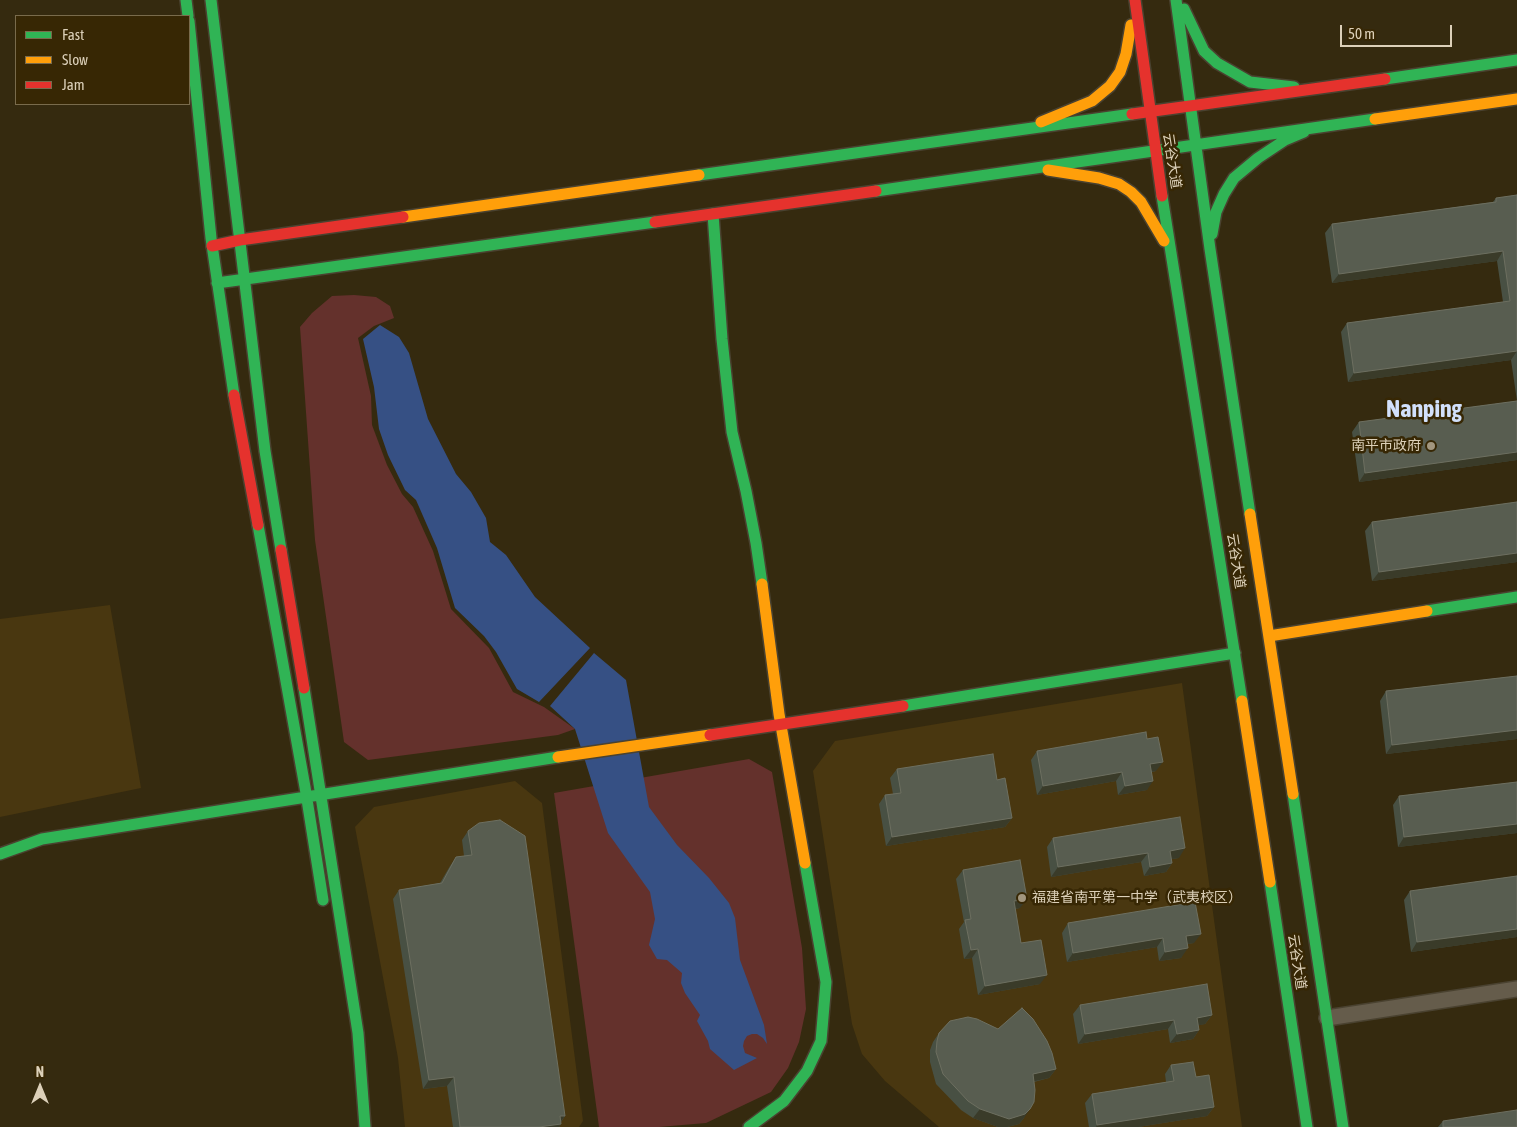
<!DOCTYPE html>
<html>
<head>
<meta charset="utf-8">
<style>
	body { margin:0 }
	#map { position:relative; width:1517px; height:1127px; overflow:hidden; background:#352a0f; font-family:"Asap Condensed",sans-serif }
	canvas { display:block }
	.legend { position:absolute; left:15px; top:15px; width:175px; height:90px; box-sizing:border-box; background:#372704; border:1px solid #796b4c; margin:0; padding:6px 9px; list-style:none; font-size:15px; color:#dcd0b9 }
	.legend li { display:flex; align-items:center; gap:10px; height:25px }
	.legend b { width:25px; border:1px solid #796b4c }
	.north { position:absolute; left:15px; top:1062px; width:50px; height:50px; -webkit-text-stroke:4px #372704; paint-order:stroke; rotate:0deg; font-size:14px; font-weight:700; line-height:20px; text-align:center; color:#dcd0b9 }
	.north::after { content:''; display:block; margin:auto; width:18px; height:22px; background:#dcd0b9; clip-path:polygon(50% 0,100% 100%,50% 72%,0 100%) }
	.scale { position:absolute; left:1340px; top:25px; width:112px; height:22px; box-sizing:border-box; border:2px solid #dcd0b9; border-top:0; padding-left:6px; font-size:15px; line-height:18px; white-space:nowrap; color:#dcd0b9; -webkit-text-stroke:4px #372704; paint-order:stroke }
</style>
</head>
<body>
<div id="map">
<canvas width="1517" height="1127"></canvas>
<ul class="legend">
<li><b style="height:6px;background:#30b455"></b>Fast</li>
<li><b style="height:6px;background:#ff9f0a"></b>Slow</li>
<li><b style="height:6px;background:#e5322d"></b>Jam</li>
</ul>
<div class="north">N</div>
<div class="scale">50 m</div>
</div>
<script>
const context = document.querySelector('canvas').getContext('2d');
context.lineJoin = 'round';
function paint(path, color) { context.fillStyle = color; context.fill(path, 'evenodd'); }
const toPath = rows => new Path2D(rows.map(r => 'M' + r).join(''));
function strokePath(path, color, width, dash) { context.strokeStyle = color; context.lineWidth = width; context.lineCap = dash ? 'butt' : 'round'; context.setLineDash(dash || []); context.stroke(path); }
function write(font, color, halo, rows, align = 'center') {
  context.font = font + ' "Asap Condensed","Noto Sans SC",sans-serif'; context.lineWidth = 5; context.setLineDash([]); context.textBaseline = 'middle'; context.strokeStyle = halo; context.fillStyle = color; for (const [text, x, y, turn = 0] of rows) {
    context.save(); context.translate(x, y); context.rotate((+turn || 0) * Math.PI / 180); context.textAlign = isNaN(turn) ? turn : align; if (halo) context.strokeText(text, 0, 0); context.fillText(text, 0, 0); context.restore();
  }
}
const built = toPath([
	[110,605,141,788,0,817,0,619],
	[1182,683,1242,1127,939,1127,885,1081,862,1054,852,1024,813,771,835,741],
	[515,781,542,803,583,1121,579,1127,405,1127,398,1058,355,827,374,807]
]);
const green = toPath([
	[354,295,376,297,390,306,394,318,374,326,358,338,371,396,372,425,387,465,402,494,413,507,433,551,451,609,489,648,513,692,544,707,575,729,558,735,368,760,344,742,315,540,300,327,312,313,332,296],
	[749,759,772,772,802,948,806,1009,799,1042,788,1068,771,1092,706,1123,659,1127,599,1127,554,793]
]);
const water = toPath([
	[380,325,399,337,409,353,428,419,456,474,471,492,486,518,490,542,506,555,535,597,590,648,539,702,517,689,496,652,484,636,455,608,437,548,416,500,405,490,388,455,379,429,374,387,363,339],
	[594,653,626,680,649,807,677,845,709,878,729,903,735,918,740,960,764,1025,767,1044,763,1038,757,1034,752,1034,747,1036,744,1041,743,1046,745,1053,757,1058,734,1070,710,1049,708,1041,697,1021,700,1015,685,993,681,983,682,973,667,960,657,959,649,945,655,919,650,892,608,833,575,729,550,706]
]);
const street = toPath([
	[1327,1018,1517,989]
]);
const fast = toPath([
	[186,0,188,16],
	[211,0,265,451,281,550],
	[1176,0,1210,249,1250,514],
	[1184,9,1204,51,1217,63,1250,82,1294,87],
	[189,21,211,238,234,395],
	[1385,79,1517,60],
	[699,175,1132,114],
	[876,191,1375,119],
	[1162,196,1242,701],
	[713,214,722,339,732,432,746,491,756,543,762,584],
	[1212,234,1216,212,1224,194,1234,178,1258,158,1285,140,1304,132],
	[217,283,655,222],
	[258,525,305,787,323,900],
	[1427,611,1517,597],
	[304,688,358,1033,365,1127],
	[903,706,1235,653],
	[1293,794,1343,1127],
	[0,854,42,839,558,757],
	[1270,882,1307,1127],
	[749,1127,784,1101,807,1071,821,1041,826,982,805,863]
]);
const slow = toPath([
	[1375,119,1517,99],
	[1041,122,1092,101,1110,86,1120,72,1126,54,1131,25],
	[1048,170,1099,178,1119,184,1131,192,1141,202,1164,241],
	[403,217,699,175],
	[1250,514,1293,794],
	[762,584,779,714,805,863],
	[1269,636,1427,611],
	[1242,701,1270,882],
	[558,757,710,735]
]);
const jam = toPath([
	[1135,0,1162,196],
	[1132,114,1385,79],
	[655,222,876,191],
	[212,246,240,240,403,217],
	[234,395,258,525],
	[281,550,304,688],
	[710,735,903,706]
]);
const wall = toPath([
	[1517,195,1517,460,1359,482,1352,432,1359,422,1517,401,1511,360,1348,382,1341,332,1347,323,1503,302,1497,261,1332,283,1325,233,1332,224,1493,202,1496,198],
	[1517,502,1517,562,1372,581,1365,531,1372,522],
	[1517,676,1517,739,1386,754,1380,701,1386,691],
	[1147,739,1156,771,1152,772,1147,790,1118,795,1116,781,1037,795,1031,760,1037,751],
	[897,769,997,780,1012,818,1005,827,886,846,879,804,885,795,893,794,890,778],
	[1517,782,1517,833,1398,847,1393,805,1399,796],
	[468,831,565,1116,561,1122,561,1124,559,1127,453,1127,447,1086,423,1089,393,899,399,890,440,883,450,866,456,857,464,856,462,840],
	[1053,838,1179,858,1172,859,1172,863,1166,872,1144,876,1141,862,1051,877,1047,847],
	[963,870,1020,908,1015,909,1021,943,1040,984,978,995,972,958,964,959,959,929,964,922,956,879],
	[1517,876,1517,937,1411,952,1404,900,1410,891],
	[1068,923,1194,943,1187,944,1181,958,1159,961,1157,947,1067,962,1062,933],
	[1080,1005,1212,1015,1205,1024,1198,1025,1199,1030,1193,1039,1170,1043,1168,1029,1078,1044,1073,1014],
	[939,1033,1056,1069,1049,1078,1034,1082,1024,1118,1019,1124,1007,1127,998,1127,973,1118,961,1110,936,1084,930,1062,930,1050,933,1042],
	[1171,1065,1196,1077,1214,1107,1207,1116,1138,1127,1089,1127,1085,1103,1092,1094,1166,1082,1165,1074],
	[1443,1121,1517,1127,1438,1127]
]);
const shadedWall = toPath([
	[1503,251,1497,261,1332,283,1339,274],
	[1517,351,1511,360,1348,382,1354,373],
	[1517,452,1517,460,1359,482,1365,473],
	[1517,553,1517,562,1372,581,1379,572],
	[1517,730,1517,739,1386,754,1392,745],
	[1163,762,1156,771,1144,773,1150,764],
	[1122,772,1116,781,1037,795,1043,786],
	[1153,781,1147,790,1118,795,1125,786],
	[1012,818,1005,827,886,846,892,837],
	[1517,824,1517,833,1398,847,1404,837],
	[1185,848,1179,858,1164,860,1170,851],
	[1148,853,1141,862,1051,877,1058,867],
	[1172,863,1166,872,1144,876,1150,867],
	[1027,899,1020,908,1007,910,1014,901],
	[1517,929,1517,937,1411,952,1417,942],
	[1201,934,1194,943,1179,945,1186,936],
	[1163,938,1157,947,1067,962,1073,953],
	[1188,948,1181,958,1159,961,1165,952],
	[978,949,972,958,964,959,971,950],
	[1047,975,1040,984,978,995,985,986],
	[1212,1015,1205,1024,1191,1027,1197,1018],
	[1174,1020,1168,1029,1078,1044,1085,1034],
	[1199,1030,1193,1039,1170,1043,1177,1034],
	[1056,1069,1049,1078,1026,1083,1033,1074],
	[454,1077,447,1086,423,1089,429,1080],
	[1214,1107,1207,1116,1138,1127,1096,1127,1097,1125],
	[980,1109,1030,1109,1024,1118,1019,1124,1007,1127,998,1127,973,1118],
	[560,1116,565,1116,559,1124,561,1124,559,1127,539,1127]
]);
const building = toPath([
	[1517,195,1517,351,1354,373,1347,323,1510,301,1503,251,1339,274,1332,224,1496,202,1496,198,1517,195],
	[1517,401,1517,452,1365,473,1359,422,1517,401],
	[1517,502,1517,553,1379,572,1372,522,1517,502],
	[1517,676,1517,730,1392,745,1386,691,1517,676],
	[1146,732,1147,739,1158,737,1163,762,1150,764,1153,781,1125,786,1122,772,1043,786,1037,751,1146,732],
	[993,754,997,780,1005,778,1012,818,892,837,885,795,901,793,897,769,993,754],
	[1517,782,1517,824,1404,837,1399,796,1517,782],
	[1180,817,1185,848,1170,851,1172,863,1150,867,1148,853,1058,867,1053,838,1180,817],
	[500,820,525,836,565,1116,560,1116,561,1124,539,1127,460,1127,454,1077,429,1080,399,890,442,883,456,857,472,855,468,831,479,823,500,820],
	[1020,860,1027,899,1014,901,1021,943,1041,940,1047,975,985,986,978,949,971,950,965,920,971,919,963,870,1020,860],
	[1517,876,1517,929,1417,942,1410,891,1517,876],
	[1195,902,1201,934,1186,936,1188,948,1165,952,1163,938,1073,953,1068,923,1195,902],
	[1207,984,1212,1015,1197,1018,1199,1030,1177,1034,1174,1020,1085,1034,1080,1005,1207,984],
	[1022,1008,1033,1019,1047,1041,1052,1053,1056,1069,1033,1074,1035,1090,1034,1102,1030,1109,1025,1114,1009,1119,980,1109,968,1101,943,1074,936,1052,937,1041,939,1033,950,1021,968,1017,977,1019,998,1029,1022,1008],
	[1193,1062,1196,1077,1209,1075,1214,1107,1097,1125,1092,1094,1174,1081,1171,1065,1193,1062],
	[1517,1110,1517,1127,1443,1127,1443,1121,1517,1110]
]);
const markers = [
	[1431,446,5,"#a2967e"],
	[1022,898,5,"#a2967e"]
];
const streetNames = [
	["云谷大道",1172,161,81],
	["云谷大道",1236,561,81],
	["云谷大道",1297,962,81]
];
const poiNames = [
	["南平市政府",1421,446],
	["福建省南平第一中学（武夷校区）",1032,898,"left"]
];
const townNames = [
	["Nanping",1424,409]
];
paint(built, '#493710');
paint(green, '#64312c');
paint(water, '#365084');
strokePath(street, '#4a4230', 18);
strokePath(fast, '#4a4230', 14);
strokePath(slow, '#4a4230', 14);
strokePath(jam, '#4a4230', 14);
strokePath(street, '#655c4b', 15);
strokePath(fast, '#30b455', 11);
strokePath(slow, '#ff9f0a', 11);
strokePath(jam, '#e5322d', 11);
paint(wall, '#485043');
paint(shadedWall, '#3a3b29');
paint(building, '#585d50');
strokePath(building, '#6d6f60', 1);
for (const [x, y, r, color] of markers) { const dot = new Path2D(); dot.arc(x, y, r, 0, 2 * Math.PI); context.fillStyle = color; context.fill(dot); strokePath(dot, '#372704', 2); }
write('14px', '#dcd0b9', '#372704', streetNames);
write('14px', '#dcd0b9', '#372704', poiNames, 'right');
write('bold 24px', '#d2e0fb', '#372704', townNames);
</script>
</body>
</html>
